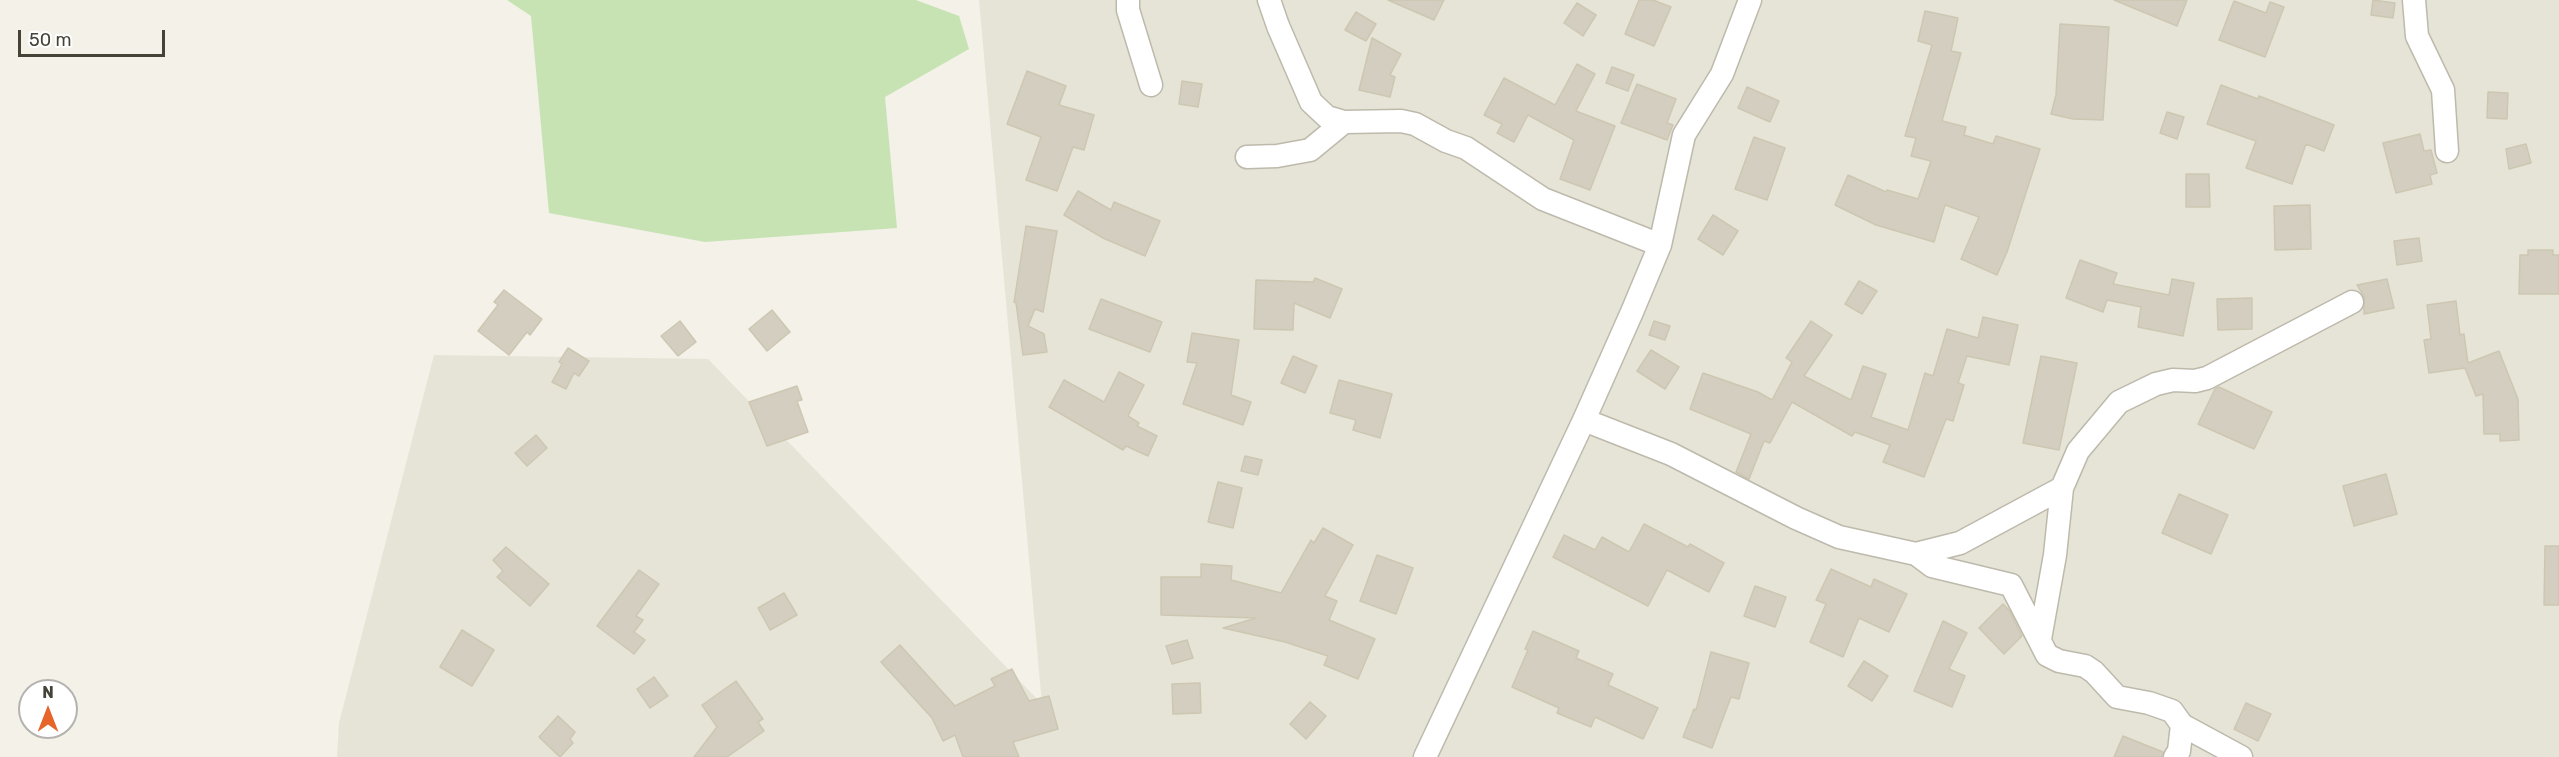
<!DOCTYPE html>
<html>
<head>
<meta charset="utf-8">
<style>
	body { margin:0 }
	#map { position:relative; width:2559px; height:757px; overflow:hidden; background:#f3f1e8; font-family:Rubik,sans-serif }
	canvas { display:block }
	.north { position:absolute; left:18px; top:679px; width:60px; height:60px; box-sizing:border-box; background:#fff; border:2px solid #b5b3af; border-radius:50%; rotate:0deg; font-size:16px; font-weight:700; line-height:24px; text-align:center; color:#454237 }
	.north::after { content:''; display:block; margin:auto; width:21px; height:27px; background:#e7642b; clip-path:polygon(50% 0,100% 100%,50% 72%,0 100%) }
	.scale { position:absolute; left:18px; top:30px; width:147px; height:27px; box-sizing:border-box; border:3px solid #454237; border-top:0; padding-left:8px; font-size:18px; line-height:21px; white-space:nowrap; color:#454237; -webkit-text-stroke:4px #fff; paint-order:stroke }
</style>
</head>
<body>
<div id="map">
<canvas width="2559" height="757"></canvas>
<div class="north">N</div>
<div class="scale">50 m</div>
</div>
<script>
const context = document.querySelector('canvas').getContext('2d');
context.lineJoin = 'round';
function paint(path, color) { context.fillStyle = color; context.fill(path, 'evenodd'); }
const toPath = rows => new Path2D(rows.map(r => 'M' + r).join(''));
function strokePath(path, color, width, dash) { context.strokeStyle = color; context.lineWidth = width; context.lineCap = dash ? 'butt' : 'round'; context.setLineDash(dash || []); context.stroke(path); }
const residential = toPath([
	[979,0,2559,0,2559,757,337,757,339,723,434,355,708,359,1042,704]
]);
const green = toPath([
	[507,0,916,0,959,16,969,49,885,97,897,228,705,242,549,213,531,16]
]);
const building = toPath([
	[1388,0,1444,0,1434,20,1388,0],
	[1639,0,1653,0,1671,7,1654,46,1625,34,1639,0],
	[2114,0,2187,0,2177,26,2114,0],
	[2373,0,2395,3,2393,18,2371,15,2373,0],
	[2234,1,2266,13,2270,2,2284,7,2265,57,2219,40,2234,1],
	[1577,3,1596,15,1583,36,1564,23,1577,3],
	[1925,11,1958,18,1951,51,1961,53,1942,121,1966,127,1964,135,1993,144,1996,136,2040,149,2007,252,1997,275,1961,259,1979,217,1945,205,1934,242,1876,225,1835,205,1848,175,1886,192,1887,190,1918,199,1931,161,1911,156,1916,138,1905,136,1932,45,1918,41,1925,11],
	[1356,12,1376,24,1366,41,1345,30,1356,12],
	[2060,24,2109,27,2103,120,2073,119,2051,114,2056,95,2060,24],
	[1372,38,1401,54,1390,75,1395,77,1390,97,1359,90,1372,38],
	[1577,64,1595,74,1576,111,1615,126,1590,190,1560,179,1574,140,1528,115,1514,142,1497,133,1502,124,1484,115,1504,78,1555,105,1577,64],
	[1612,67,1634,75,1628,91,1606,83,1612,67],
	[1027,71,1066,86,1059,105,1094,115,1084,150,1073,147,1057,191,1026,180,1041,137,1007,124,1027,71],
	[1182,81,1202,84,1198,107,1179,104,1182,81],
	[1637,84,1676,99,1667,123,1673,125,1667,140,1621,123,1637,84],
	[2221,85,2258,99,2259,96,2334,125,2324,151,2306,144,2292,184,2246,168,2256,141,2207,124,2221,85],
	[1747,87,1779,101,1770,122,1738,108,1747,87],
	[2488,92,2508,93,2507,119,2487,118,2488,92],
	[2167,112,2184,117,2177,139,2160,133,2167,112],
	[2420,134,2424,151,2431,150,2437,173,2430,175,2432,184,2396,193,2383,143,2420,134],
	[1754,137,1785,148,1767,200,1735,189,1754,137],
	[2526,144,2531,163,2509,169,2506,149,2526,144],
	[2186,174,2209,174,2210,207,2186,207,2186,174],
	[1078,191,1111,210,1114,202,1160,221,1145,256,1103,238,1064,215,1078,191],
	[2310,205,2311,249,2275,250,2274,206,2310,205],
	[1713,215,1738,231,1723,255,1698,239,1713,215],
	[1026,226,1057,231,1043,312,1035,309,1028,326,1044,334,1047,352,1023,355,1016,303,1014,302,1026,226],
	[2419,238,2422,261,2397,265,2394,241,2419,238],
	[2528,250,2553,250,2553,255,2559,255,2559,294,2519,294,2520,255,2528,255,2528,250],
	[2080,260,2117,273,2113,284,2169,295,2172,279,2194,283,2183,336,2138,327,2141,307,2107,300,2103,312,2066,298,2080,260],
	[1315,278,1342,289,1330,318,1294,303,1293,330,1254,329,1256,280,1313,282,1315,278],
	[2387,279,2394,308,2364,314,2364,296,2357,285,2387,279],
	[1859,281,1877,291,1862,314,1845,304,1859,281],
	[504,290,542,319,530,335,527,332,509,355,478,331,498,305,494,302,504,290],
	[2252,298,2252,329,2218,330,2217,299,2252,298],
	[1101,299,1162,322,1150,352,1089,329,1101,299],
	[2456,301,2460,335,2464,334,2468,363,2499,351,2518,399,2519,440,2500,441,2500,434,2484,434,2483,394,2476,396,2465,368,2429,373,2424,340,2431,339,2427,305,2456,301],
	[772,310,790,332,767,351,749,329,772,310],
	[1983,317,2018,325,2009,365,1967,356,1958,383,1964,385,1953,421,1946,419,1924,477,1883,462,1890,445,1855,432,1852,436,1792,402,1770,443,1764,441,1749,479,1736,472,1751,434,1690,409,1703,373,1758,392,1772,400,1792,362,1786,358,1811,321,1832,335,1804,376,1851,400,1863,366,1886,374,1871,417,1908,430,1925,373,1933,376,1947,329,1978,338,1983,317],
	[680,321,696,342,678,356,661,336,680,321],
	[1654,321,1670,326,1665,340,1649,335,1654,321],
	[1192,333,1239,340,1231,395,1251,402,1243,425,1183,404,1197,363,1187,362,1192,333],
	[568,348,589,361,579,376,574,373,566,389,552,382,562,364,559,362,568,348],
	[1651,350,1679,367,1665,389,1637,371,1651,350],
	[1293,356,1317,366,1305,393,1281,383,1293,356],
	[2041,356,2077,363,2059,450,2023,443,2041,356],
	[1119,372,1144,385,1128,416,1139,423,1137,426,1157,436,1148,456,1126,446,1123,450,1049,407,1064,380,1104,402,1119,372],
	[1339,380,1392,394,1380,438,1353,430,1356,420,1330,413,1339,380],
	[797,386,802,400,797,401,808,432,767,446,749,402,797,386],
	[2219,387,2272,412,2254,449,2198,424,2215,389,2219,387],
	[536,435,547,448,527,466,515,453,536,435],
	[1245,456,1262,460,1258,475,1241,471,1245,456],
	[2386,474,2397,514,2354,526,2343,486,2386,474],
	[1218,482,1242,488,1233,528,1208,522,1218,482],
	[2179,494,2228,515,2211,554,2162,533,2179,494],
	[1644,524,1688,547,1690,544,1724,563,1709,592,1667,570,1648,606,1553,557,1564,535,1595,550,1602,537,1629,552,1644,524],
	[1323,528,1353,545,1325,596,1337,601,1329,620,1375,639,1358,679,1324,665,1328,656,1285,642,1223,628,1256,618,1161,615,1161,577,1201,577,1201,564,1232,566,1231,580,1281,593,1311,540,1314,543,1323,528],
	[2545,546,2559,546,2559,605,2544,605,2545,546],
	[506,547,549,584,530,606,497,577,503,571,493,560,506,547],
	[1377,555,1413,568,1396,614,1360,601,1377,555],
	[1831,569,1871,587,1874,579,1907,594,1889,632,1859,618,1843,657,1810,642,1826,604,1816,600,1831,569],
	[639,570,659,584,636,616,643,620,634,632,645,640,634,654,597,626,639,570],
	[1755,586,1786,597,1775,627,1744,616,1755,586],
	[784,593,797,615,770,630,758,608,784,593],
	[2003,604,2009,610,2022,636,2004,654,1979,628,2003,604],
	[1943,621,1967,633,1949,669,1965,676,1952,707,1914,691,1943,621],
	[462,630,494,650,472,686,440,667,462,630],
	[1533,631,1579,651,1576,658,1613,674,1608,685,1658,708,1643,739,1595,717,1591,727,1557,713,1559,708,1512,687,1528,650,1525,649,1533,631],
	[1187,640,1193,658,1172,664,1166,646,1187,640],
	[900,645,955,706,995,686,991,679,1012,669,1029,701,1049,696,1058,729,1013,742,1019,757,963,757,955,735,943,741,932,718,881,662,900,645],
	[1711,652,1749,663,1739,699,1731,697,1712,748,1683,737,1694,709,1696,710,1711,652],
	[1864,661,1888,676,1872,701,1848,686,1864,661],
	[654,677,668,696,650,708,637,689,654,677],
	[736,681,763,719,758,722,764,731,727,757,694,757,717,727,702,705,736,681],
	[1200,683,1201,713,1173,714,1172,684,1200,683],
	[1310,702,1326,716,1306,739,1290,724,1310,702],
	[2246,703,2271,714,2258,741,2234,729,2246,703],
	[558,716,575,732,570,739,573,743,560,757,539,737,558,716],
	[2123,736,2163,752,2162,757,2114,757,2123,736]
]);
const street = toPath([
	[1128,0,1128,10,1151,85],
	[1269,0,1278,26,1311,102,1327,117,1344,122,1401,121,1415,124,1446,141,1466,148,1543,199,1660,245],
	[2414,0,2417,36,2443,90,2447,151],
	[1247,157,1277,156,1310,150,1344,122],
	[1584,420,1671,454,1796,518,1839,537,1916,554,1932,566,2011,585,2047,655,2059,661,2085,666,2094,672,2117,697,2149,703,2172,711,2182,725,2241,757],
	[1916,554,1960,543,2062,488],
	[2040,639,2055,555,2062,488,2078,451,2119,402,2156,384,2173,380,2195,381,2207,378,2352,302],
	[1425,757,1584,420,1632,312,1660,245,1684,135,1722,74,1750,0],
	[2175,757,2179,751,2182,725]
]);
paint(residential, '#e6e4d7');
paint(green, '#c7e3b4');
paint(building, '#d3cebf');
strokePath(building, '#cdc7b2', 1.5);
strokePath(street, '#bdbaac', 25);
strokePath(street, '#fff', 22);
</script>
</body>
</html>
